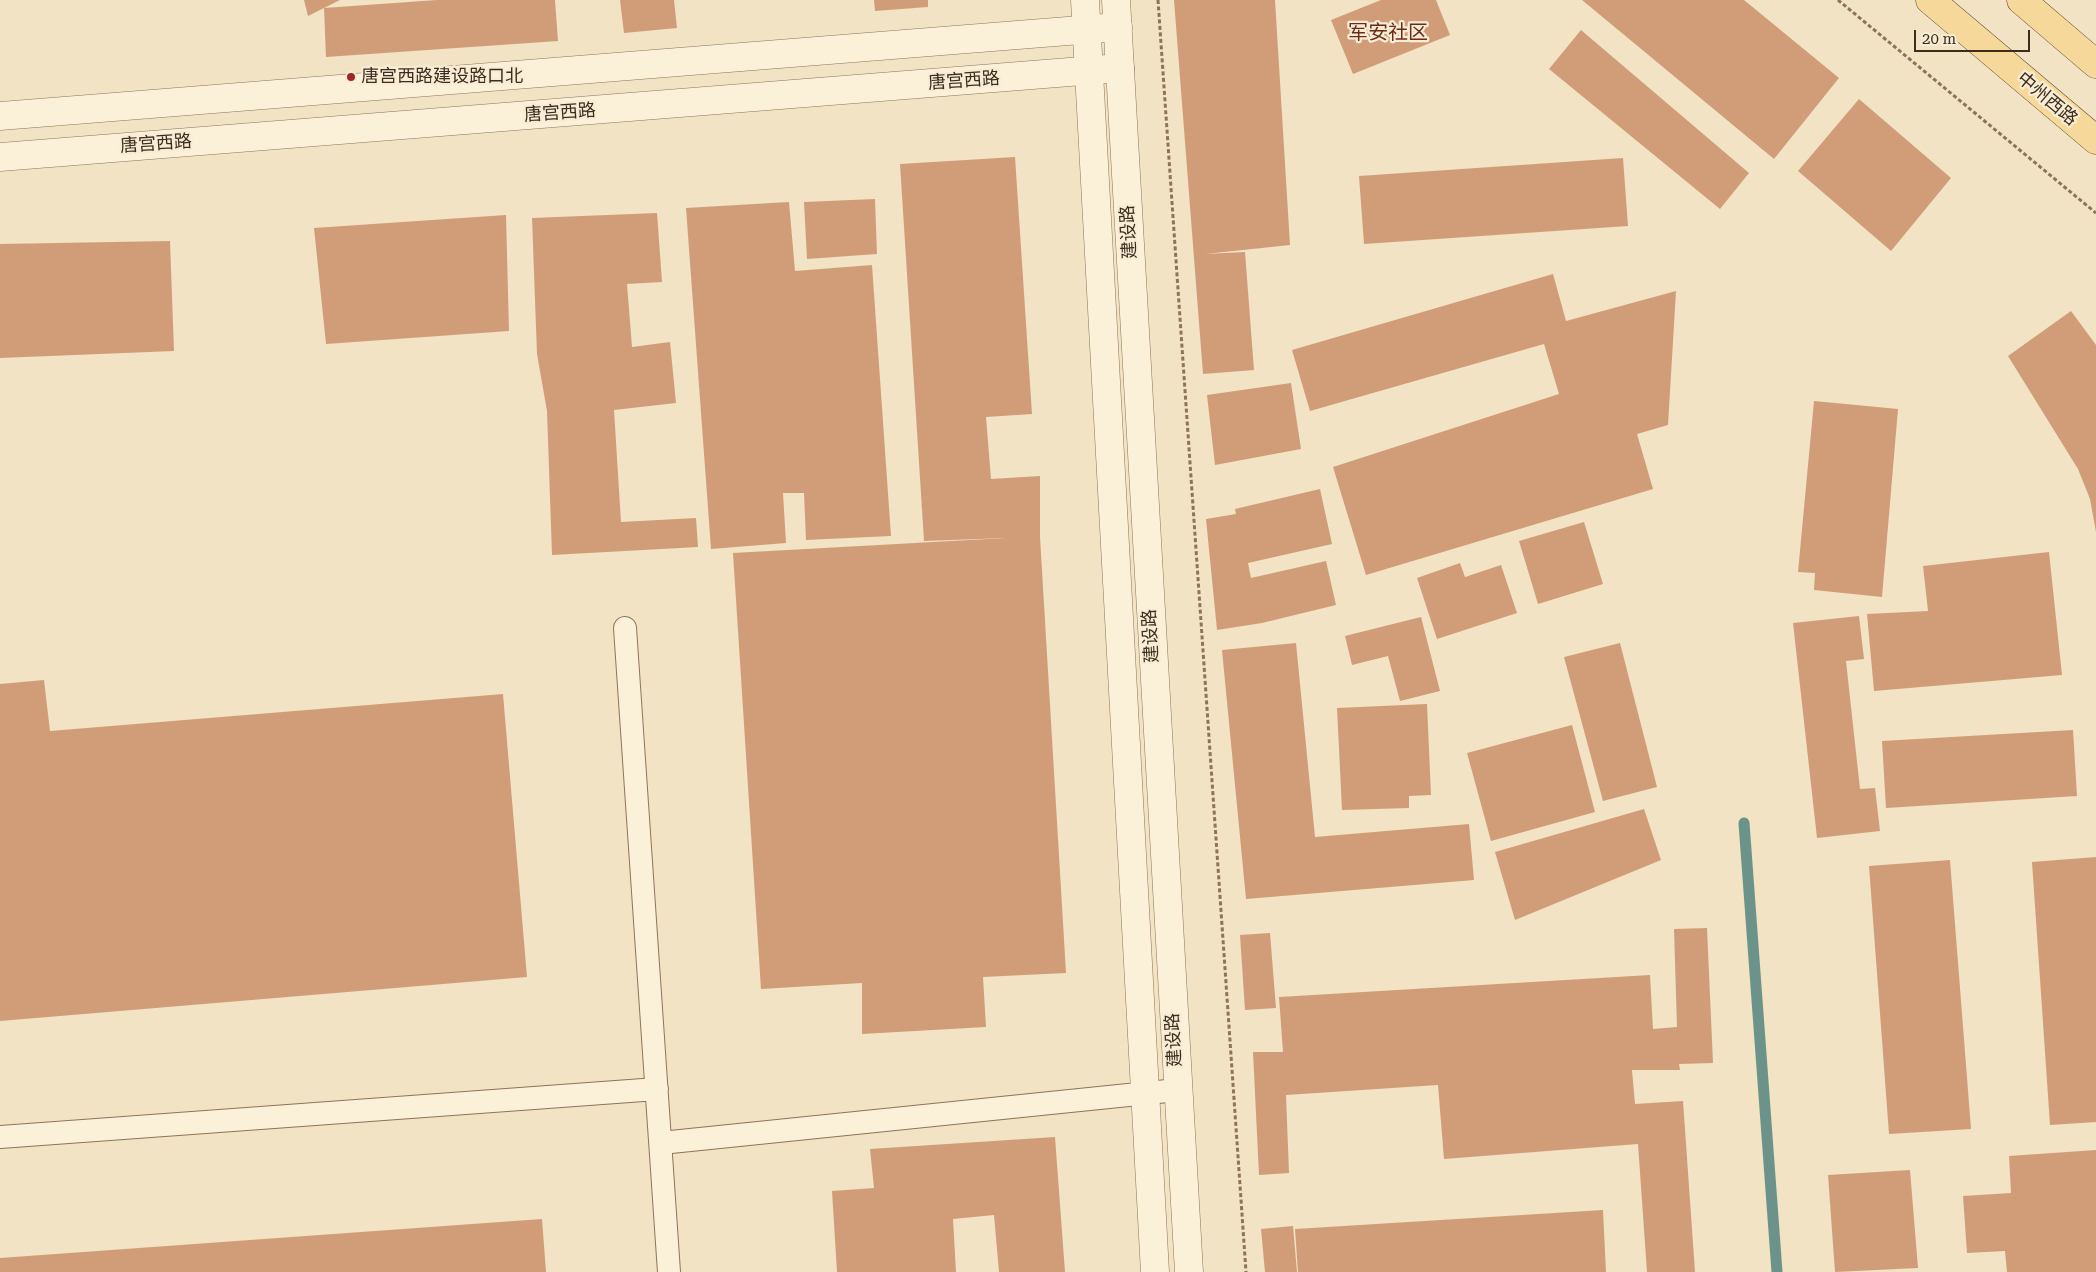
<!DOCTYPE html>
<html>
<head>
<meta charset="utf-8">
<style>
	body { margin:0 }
	#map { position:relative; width:2096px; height:1272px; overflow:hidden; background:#f1e3c4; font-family:"Roboto Serif",serif }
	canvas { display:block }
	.scale { position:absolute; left:1914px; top:30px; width:116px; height:22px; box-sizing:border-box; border:2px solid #3c2c1e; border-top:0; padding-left:6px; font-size:15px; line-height:18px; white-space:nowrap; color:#3c2c1e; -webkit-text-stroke:4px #f8edd4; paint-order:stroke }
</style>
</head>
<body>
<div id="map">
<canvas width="2096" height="1272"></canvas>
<div class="scale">20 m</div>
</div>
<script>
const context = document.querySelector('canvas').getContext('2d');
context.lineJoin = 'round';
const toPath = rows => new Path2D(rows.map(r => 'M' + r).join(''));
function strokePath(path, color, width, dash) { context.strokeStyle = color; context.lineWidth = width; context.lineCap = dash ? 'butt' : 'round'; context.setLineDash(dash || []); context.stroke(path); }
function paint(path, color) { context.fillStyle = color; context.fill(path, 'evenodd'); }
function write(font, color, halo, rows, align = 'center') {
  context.font = font + ' "Roboto Serif","Noto Sans SC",serif'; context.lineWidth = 4.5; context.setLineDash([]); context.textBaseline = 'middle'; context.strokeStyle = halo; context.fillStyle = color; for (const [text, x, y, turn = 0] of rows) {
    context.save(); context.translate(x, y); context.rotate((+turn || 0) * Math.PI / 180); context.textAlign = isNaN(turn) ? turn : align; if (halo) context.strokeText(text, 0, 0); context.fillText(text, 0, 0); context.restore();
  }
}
const stream = toPath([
	[1744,823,1777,1272]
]);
const building = toPath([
	[304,0,340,0,324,8,437,0,555,0,558,41,326,57,324,8,308,16],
	[620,0,674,0,677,28,624,33],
	[874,0,928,0,928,7,875,11],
	[1174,0,1275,0,1290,245,1205,254,1245,252,1254,370,1203,374],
	[1381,0,1436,0,1450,35,1353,74,1331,20],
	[1582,0,1744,0,1839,78,1774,159],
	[1581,30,1749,173,1720,209,1549,69],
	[1859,99,1951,178,1891,251,1798,171],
	[1015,157,1032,414,986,417,991,479,1040,476,1040,537,1066,973,983,977,986,1027,862,1034,862,983,761,989,733,553,1006,538,924,541,900,164],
	[1623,158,1628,226,1364,244,1359,176],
	[875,199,877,254,807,259,804,202],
	[789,202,795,271,872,265,891,536,806,540,804,493,783,493,786,543,711,549,686,208],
	[657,213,662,282,627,284,632,347,670,342,676,403,614,410,621,522,696,518,698,547,552,555,547,411,537,354,532,218],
	[506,215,509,331,326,344,314,228],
	[170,241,174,351,0,358,0,244],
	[1553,274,1566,321,1676,291,1668,425,1637,434,1653,489,1366,575,1333,467,1559,394,1544,344,1310,411,1292,350],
	[2071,311,2096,345,2096,532,2090,499,2078,469,2008,356],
	[1291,383,1301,449,1215,465,1207,395],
	[1814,401,1898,409,1882,597,1814,590,1815,573,1798,572],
	[1320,489,1332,544,1248,563,1251,578,1326,561,1336,605,1262,623,1217,630,1206,519,1236,514,1235,509],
	[1584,522,1603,584,1538,604,1519,541],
	[2049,552,2062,675,1874,691,1867,614,1928,611,1923,566],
	[1460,563,1465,577,1501,565,1517,613,1437,639,1417,578],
	[1859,616,1864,659,1846,661,1860,789,1875,788,1880,831,1817,838,1793,623],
	[1421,617,1440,691,1400,701,1388,656,1352,665,1345,636],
	[1296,643,1315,837,1469,824,1474,880,1246,899,1222,650],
	[1620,643,1657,787,1603,801,1564,657],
	[44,680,50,731,503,694,527,977,0,1021,0,684],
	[1427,704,1431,795,1409,796,1409,808,1342,810,1337,708],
	[1572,725,1595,812,1491,841,1467,753],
	[2073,730,2077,796,1886,808,1882,741],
	[1644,809,1661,860,1515,920,1495,852],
	[2096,857,2096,1122,2050,1125,2032,862],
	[1950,860,1971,1129,1889,1134,1869,866],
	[1707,928,1713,1063,1679,1064,1680,1070,1632,1070,1635,1104,1683,1101,1695,1272,1647,1272,1638,1144,1444,1159,1438,1085,1286,1095,1289,1173,1259,1175,1253,1052,1283,1052,1279,997,1650,975,1653,1029,1677,1027,1674,929],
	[1270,933,1276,1008,1245,1010,1240,935],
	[1055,1137,1065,1272,999,1272,994,1215,953,1219,956,1272,837,1272,832,1191,874,1188,870,1149],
	[2096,1150,2096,1272,2007,1272,2005,1251,1967,1253,1963,1196,2011,1193,2009,1156],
	[1910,1170,1918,1268,1835,1272,1828,1175],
	[1603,1210,1606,1272,1298,1272,1295,1229],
	[542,1219,546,1272,0,1272,0,1258],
	[1293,1226,1297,1272,1265,1272,1261,1229]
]);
const path = toPath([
	[1158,0,1246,1272],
	[1838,0,2096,213]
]);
const service = toPath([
	[625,628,669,1272],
	[0,1137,657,1089],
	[661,1143,1177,1090]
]);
const minor = toPath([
	[0,116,1118,27],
	[0,157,1120,68]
]);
const tertiary = toPath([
	[1085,0,1155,1272],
	[1116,0,1189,1272]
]);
const primary = toPath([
	[1930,0,2096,140],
	[2021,0,2096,64]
]);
const markers = [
	[351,77,5,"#a02526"]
];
const poiNames = [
	["唐宫西路建设路口北",361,77]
];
const streetNames = [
	["唐宫西路",964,81,-4],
	["中州西路",2047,99,40],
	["唐宫西路",560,113,-4],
	["唐宫西路",156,144,-4],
	["建设路",1129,232,-93],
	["建设路",1151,636,-93],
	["建设路",1174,1040,-93]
];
const quarterNames = [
	["军安社区",1388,33]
];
strokePath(stream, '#6c9389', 11);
paint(building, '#d19d78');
strokePath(service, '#8d7459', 24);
strokePath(minor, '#8d7459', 29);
strokePath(tertiary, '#8d7459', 29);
strokePath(primary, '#5b422d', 29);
strokePath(path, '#8d7459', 3, [4, 2.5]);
strokePath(service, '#fbf0d8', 22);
strokePath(minor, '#fbf0d8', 28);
strokePath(tertiary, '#fbf0d8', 28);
strokePath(primary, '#f6d99a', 28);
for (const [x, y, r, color] of markers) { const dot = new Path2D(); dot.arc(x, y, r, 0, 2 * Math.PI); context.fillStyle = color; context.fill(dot); strokePath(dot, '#f8edd4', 2); }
write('18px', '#3c2c1e', '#f8edd4', poiNames, 'left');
write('18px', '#3c2c1e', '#f8edd4', streetNames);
write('20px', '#6c2b1a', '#f8edd4', quarterNames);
</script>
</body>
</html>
